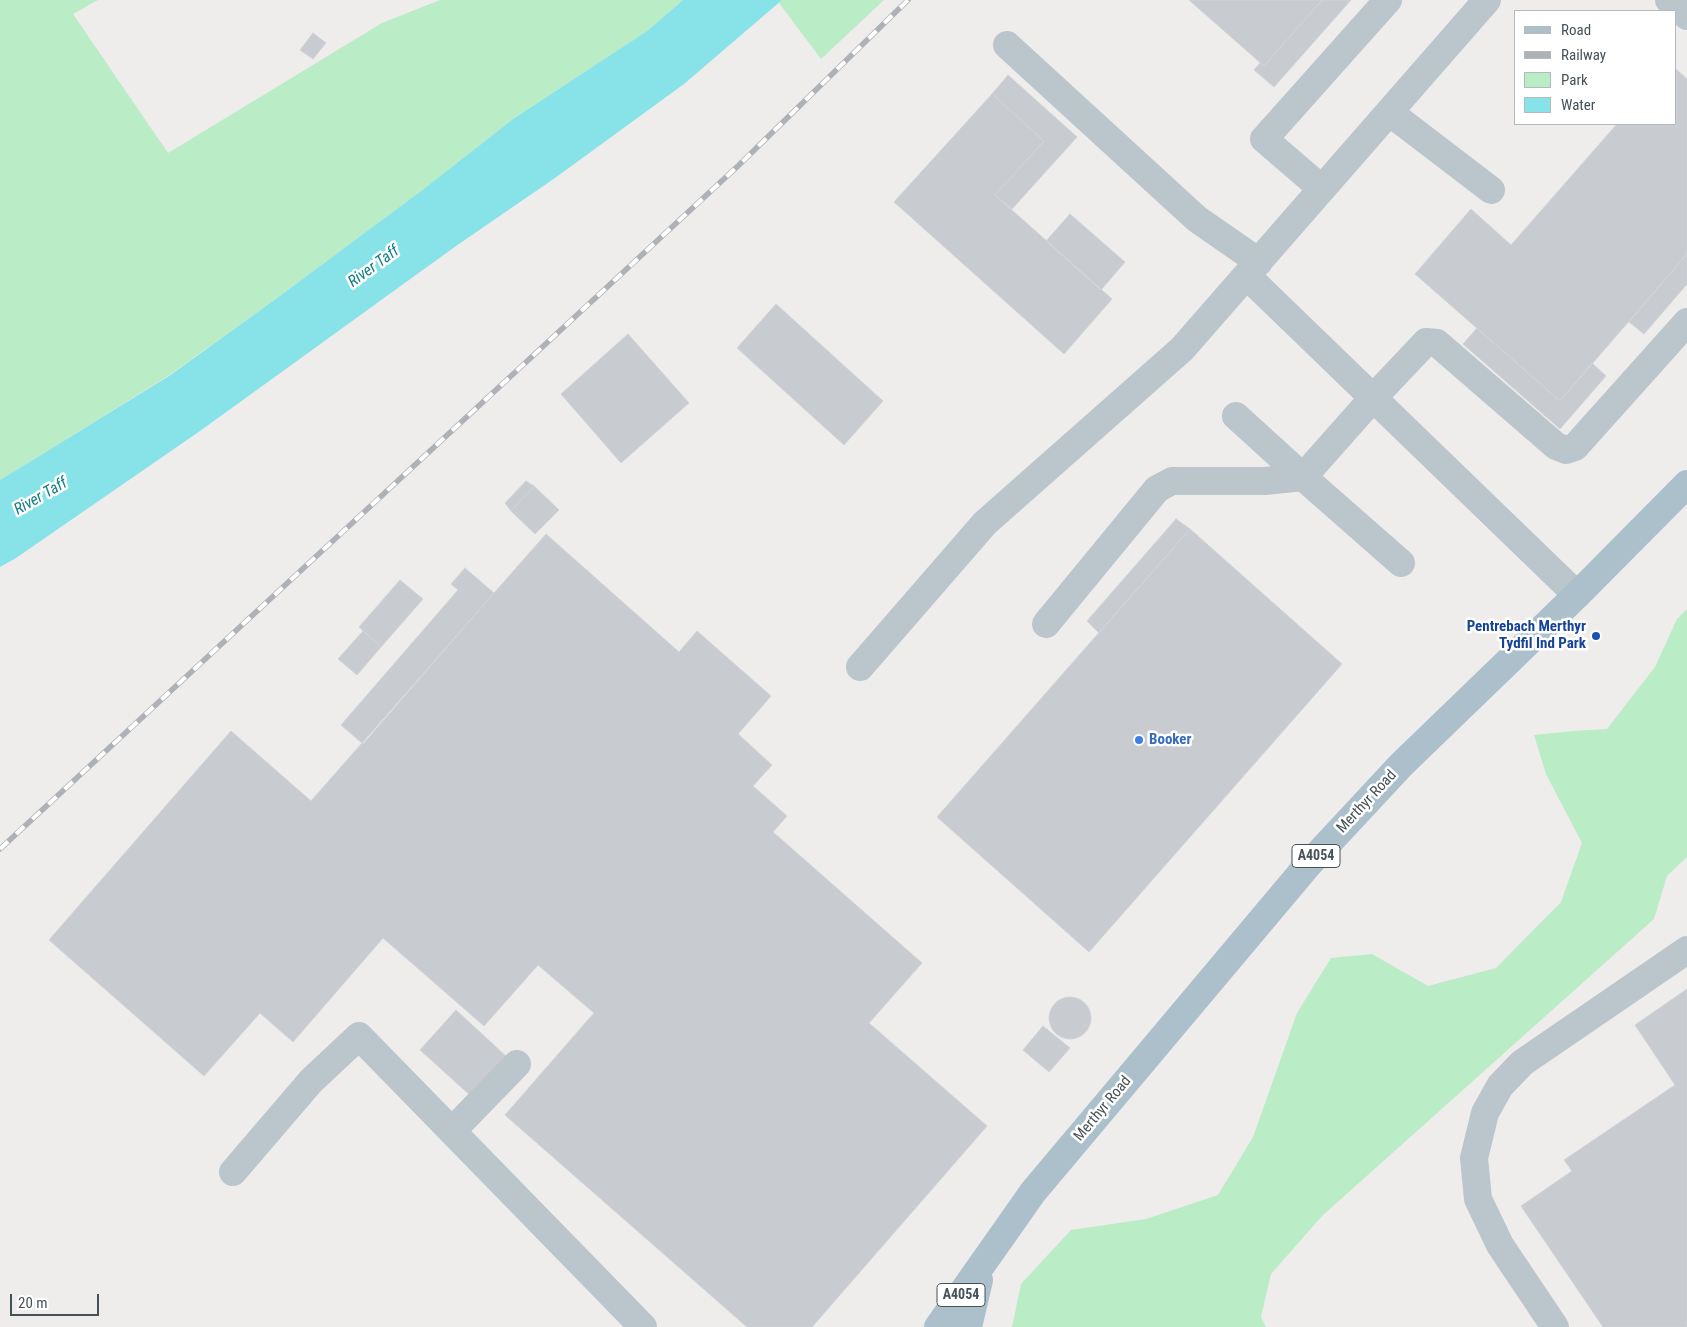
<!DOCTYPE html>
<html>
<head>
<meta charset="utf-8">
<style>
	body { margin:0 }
	#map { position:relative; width:1687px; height:1327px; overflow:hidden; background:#efecec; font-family:"Roboto Condensed",sans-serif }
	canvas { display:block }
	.legend { position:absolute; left:1514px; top:10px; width:162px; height:115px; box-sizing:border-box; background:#fff; border:1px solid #b5babc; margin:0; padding:6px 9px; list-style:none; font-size:15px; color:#455258 }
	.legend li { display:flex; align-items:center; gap:10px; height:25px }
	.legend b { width:25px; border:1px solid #b5babc }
	.scale { position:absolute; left:10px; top:1294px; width:89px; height:22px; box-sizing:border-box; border:2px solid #455258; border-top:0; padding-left:6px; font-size:15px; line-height:18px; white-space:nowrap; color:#455258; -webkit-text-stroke:4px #fff; paint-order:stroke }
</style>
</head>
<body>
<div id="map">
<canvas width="1687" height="1327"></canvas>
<ul class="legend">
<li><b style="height:6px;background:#acc0cb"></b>Road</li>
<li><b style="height:6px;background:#aeb2b6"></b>Railway</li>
<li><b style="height:14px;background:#baecc5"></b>Park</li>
<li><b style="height:14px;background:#88e3e9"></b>Water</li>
</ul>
<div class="scale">20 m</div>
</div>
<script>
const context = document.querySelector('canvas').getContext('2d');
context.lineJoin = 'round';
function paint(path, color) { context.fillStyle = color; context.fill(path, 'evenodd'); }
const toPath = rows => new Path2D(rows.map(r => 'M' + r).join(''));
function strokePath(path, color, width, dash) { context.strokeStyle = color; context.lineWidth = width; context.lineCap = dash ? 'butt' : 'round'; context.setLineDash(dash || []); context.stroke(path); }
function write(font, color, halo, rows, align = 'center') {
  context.font = font + ' "Roboto Condensed",sans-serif'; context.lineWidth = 5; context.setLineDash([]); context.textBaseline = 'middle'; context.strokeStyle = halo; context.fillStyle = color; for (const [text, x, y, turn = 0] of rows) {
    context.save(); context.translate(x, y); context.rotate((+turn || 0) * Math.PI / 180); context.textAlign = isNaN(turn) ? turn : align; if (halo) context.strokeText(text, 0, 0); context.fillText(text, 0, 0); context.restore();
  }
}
const green = toPath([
	[0,0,98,0,73,14,168,153,382,23,440,0,683,0,647,31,513,119,421,191,277,298,168,376,0,480],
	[782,0,884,0,821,59,779,3],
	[1687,609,1687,857,1667,876,1654,919,1322,1216,1271,1274,1261,1317,1266,1327,1012,1327,1021,1284,1071,1230,1146,1219,1218,1195,1253,1137,1297,1013,1331,958,1372,954,1428,986,1496,968,1561,902,1582,843,1546,774,1534,735,1573,731,1607,729,1655,667,1677,619]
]);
const water = toPath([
	[683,0,782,0,684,84,555,178,456,246,200,431,16,558,0,567,0,480,169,376,277,298,421,191,513,119,647,31]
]);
const building = toPath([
	[1189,0,1322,0,1264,66,1189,0],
	[1322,0,1351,0,1274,87,1254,70,1260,63,1264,66,1322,0],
	[313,33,326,43,313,59,300,50,313,33],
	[1676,69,1687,79,1687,254,1560,401,1415,274,1471,209,1511,245,1617,124,1676,124,1676,69],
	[1008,75,1077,137,1012,209,995,195,1044,141,992,94,1008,75],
	[992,94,1044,141,995,195,1112,299,1064,354,894,202,992,94],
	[1070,214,1125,262,1101,290,1046,241,1070,214],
	[1687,254,1687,284,1644,334,1629,322,1687,254],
	[776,304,883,401,844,445,737,348,776,304],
	[1477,328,1560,401,1592,363,1606,376,1560,429,1463,344,1477,328],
	[628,334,689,403,621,463,561,394,628,334],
	[526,481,534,486,511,511,505,503,526,481],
	[534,486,559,510,535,534,511,511,534,486],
	[1176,519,1190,529,1099,633,1087,621,1176,519],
	[1190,529,1342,664,1089,952,937,817,1190,529],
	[546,534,679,652,697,631,771,696,738,734,772,765,753,786,787,816,773,832,922,963,869,1023,987,1126,812,1327,747,1327,505,1115,594,1013,538,965,484,1026,383,938,293,1042,260,1013,204,1076,49,940,231,731,311,801,546,534],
	[465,568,494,593,363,744,341,725,458,590,451,584,465,568],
	[400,580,423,599,381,647,359,627,400,580],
	[363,631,381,647,357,675,338,659,363,631],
	[1687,989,1687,1327,1603,1327,1521,1206,1572,1171,1564,1160,1675,1085,1635,1025,1687,989],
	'1049 1018a21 21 0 1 1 42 0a21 21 0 1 1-42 0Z',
	[456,1010,508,1058,472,1097,420,1050,456,1010],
	[1043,1026,1070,1048,1049,1072,1023,1050,1043,1026]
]);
const minor = toPath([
	[1669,0,1687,16],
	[1007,45,1197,219,1259,262],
	[1389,112,1491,190],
	[1322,189,1264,139,1388,0],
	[1247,276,1577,595],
	[1236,416,1303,477,1401,563],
	[1046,624,1157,489,1172,481,1265,481,1303,477,1373,398,1426,342,1437,343,1556,446,1566,450,1575,447,1687,322],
	[860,667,985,523,1182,349,1487,0],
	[453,1130,517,1064],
	[233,1172,311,1081,359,1036,643,1327],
	[1555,1327,1500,1245,1478,1199,1474,1158,1485,1113,1500,1086,1522,1063,1687,950]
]);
const major = toPath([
	[938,1327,1033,1192,1307,866,1401,765,1577,595,1687,484],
	[968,1327,979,1280]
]);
const rail = toPath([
	[0,849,739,165,908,0]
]);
const markers = [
	[1596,636,5,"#1a4fb4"],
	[1139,740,5,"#3f7fe0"]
];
const shields = [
	[1316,856,48],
	[961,1295,48]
];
const shieldNames = [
	["A4054",1316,856],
	["A4054",961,1295]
];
const transitNames = [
	["Pentrebach Merthyr",1586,627],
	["Tydfil Ind Park",1586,644]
];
const shopNames = [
	["Booker",1149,740]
];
const streetNames = [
	["Merthyr Road",1367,802,-47],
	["Merthyr Road",1103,1109,-50]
];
const waterNames = [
	["River Taff",374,267,-36],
	["River Taff",41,497,-30]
];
paint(green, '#baecc5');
paint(water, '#88e3e9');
paint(building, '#c8ccd1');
strokePath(building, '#d0d3d7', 1);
strokePath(minor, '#bac6cb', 28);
strokePath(major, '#acc0cb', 28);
strokePath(rail, '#aeb2b6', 5.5);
strokePath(rail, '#fff', 4, [11]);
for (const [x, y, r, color] of markers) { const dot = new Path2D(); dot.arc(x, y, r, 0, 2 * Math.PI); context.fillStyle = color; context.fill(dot); strokePath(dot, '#fff', 2); }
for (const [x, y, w] of shields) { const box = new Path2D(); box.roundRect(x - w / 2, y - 11.5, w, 23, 4); context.fillStyle = '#fff'; context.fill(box); strokePath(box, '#455258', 1); }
write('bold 14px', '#455258', null, shieldNames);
write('bold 15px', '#164399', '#fff', transitNames, 'right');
write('bold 15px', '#366cbe', '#fff', shopNames, 'left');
write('15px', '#455258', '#fff', streetNames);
write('italic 16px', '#107e83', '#fff', waterNames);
</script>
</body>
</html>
